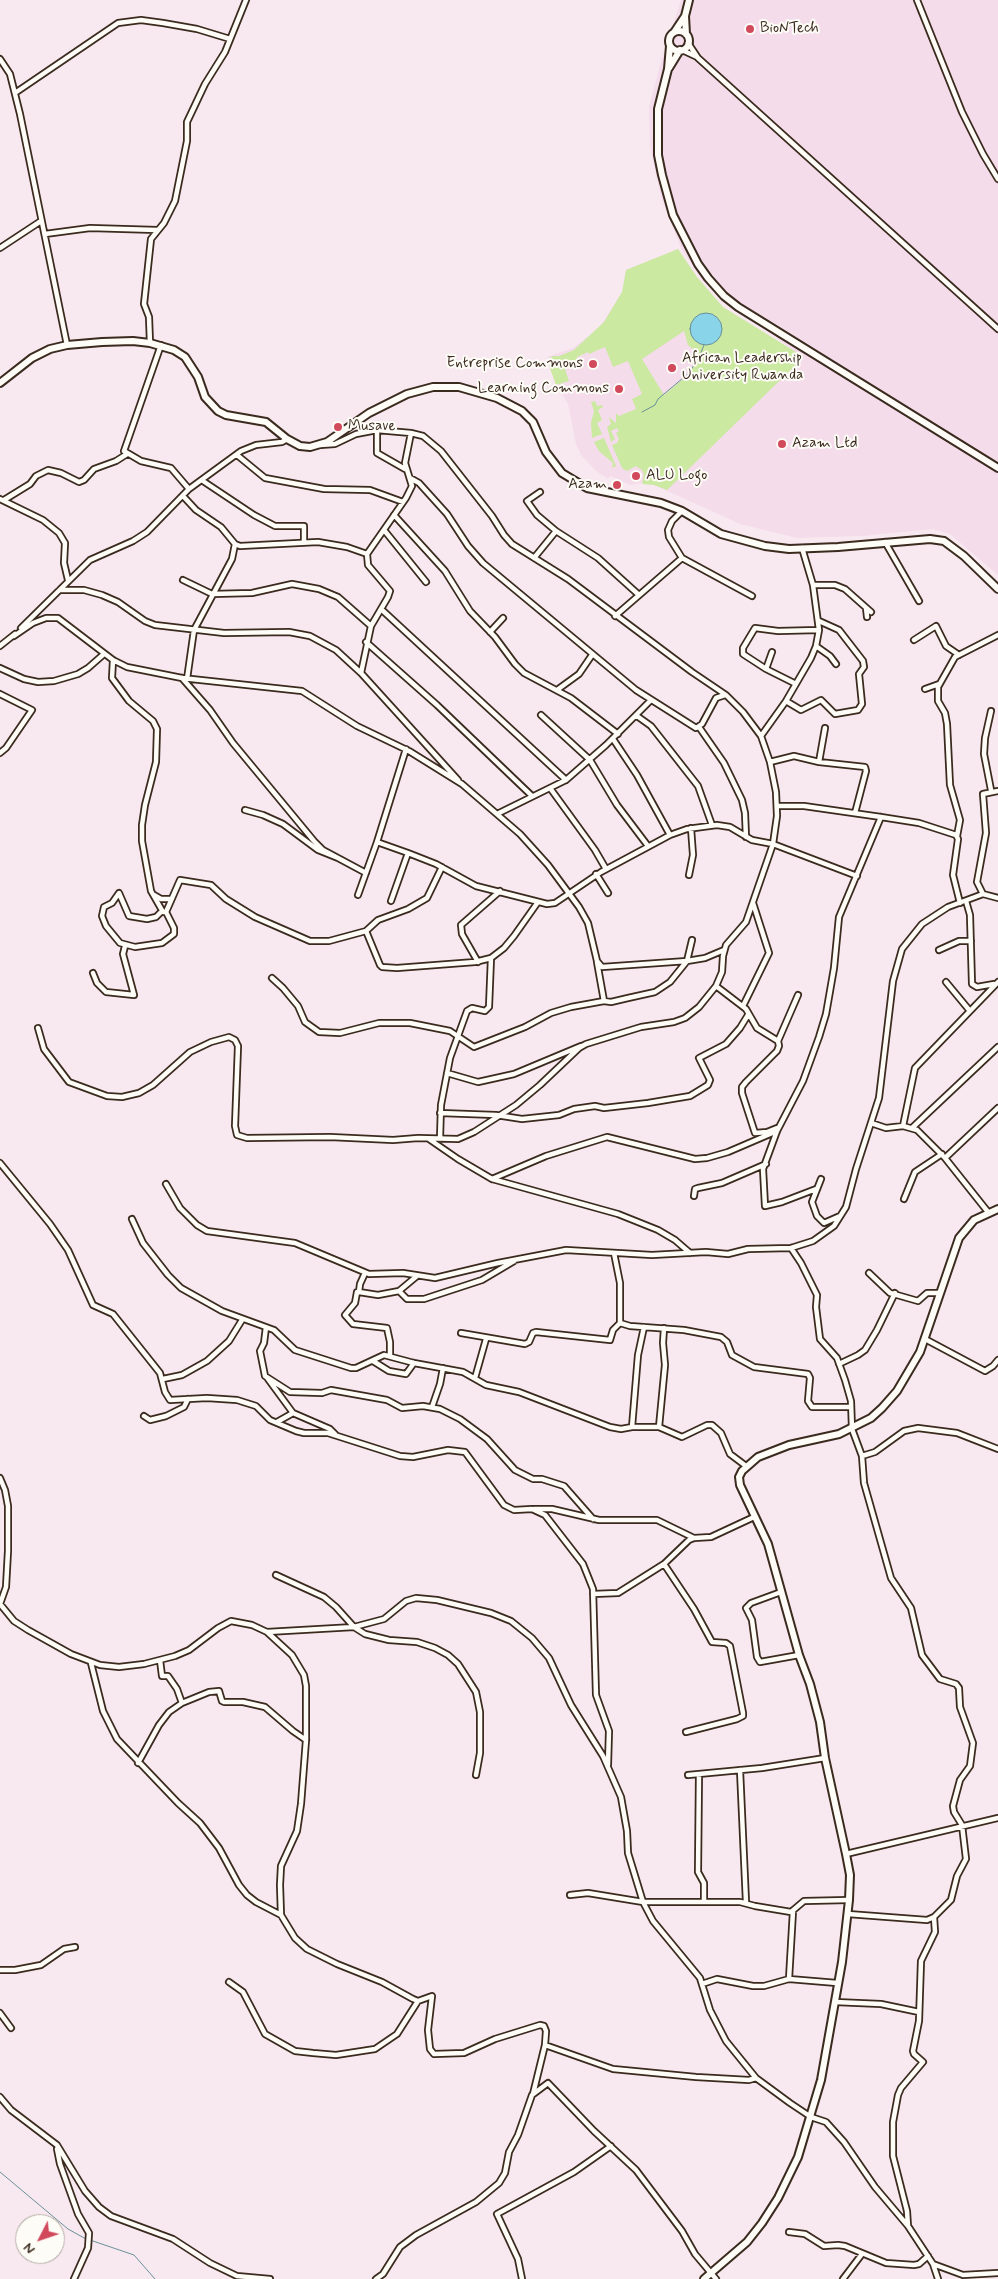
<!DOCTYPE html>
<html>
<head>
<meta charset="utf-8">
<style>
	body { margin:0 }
	#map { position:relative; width:998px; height:2279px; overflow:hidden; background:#f8e9f0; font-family:Mynerve,sans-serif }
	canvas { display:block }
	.north { position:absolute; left:15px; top:2214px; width:50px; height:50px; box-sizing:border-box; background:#fdfcf7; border:1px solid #afa8a0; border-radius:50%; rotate:229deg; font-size:14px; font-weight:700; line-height:20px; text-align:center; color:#3b2a1e }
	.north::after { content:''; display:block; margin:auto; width:18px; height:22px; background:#d1495b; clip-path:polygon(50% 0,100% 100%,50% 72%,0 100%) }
</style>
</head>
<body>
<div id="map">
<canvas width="998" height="2279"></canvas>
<div class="north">N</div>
</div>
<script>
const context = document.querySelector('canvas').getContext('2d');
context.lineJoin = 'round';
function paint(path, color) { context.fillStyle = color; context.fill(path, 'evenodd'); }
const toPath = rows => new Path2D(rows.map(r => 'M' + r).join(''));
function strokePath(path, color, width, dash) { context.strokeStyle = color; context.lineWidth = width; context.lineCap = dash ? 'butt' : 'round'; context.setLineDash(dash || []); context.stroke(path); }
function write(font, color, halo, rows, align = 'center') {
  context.font = font + ' Mynerve,sans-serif'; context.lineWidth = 4; context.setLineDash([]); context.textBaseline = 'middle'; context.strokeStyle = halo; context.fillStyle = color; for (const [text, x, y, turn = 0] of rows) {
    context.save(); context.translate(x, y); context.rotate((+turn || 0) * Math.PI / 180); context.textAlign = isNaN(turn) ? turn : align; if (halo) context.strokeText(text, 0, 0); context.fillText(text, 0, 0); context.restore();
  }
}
const built = toPath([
	[681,0,998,0,998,575,950,534,933,529,863,536,797,538,740,524,654,485,644,483,630,485,610,476,608,479,596,471,581,455,576,444,568,404,558,387,547,357,573,348,600,327,622,292,626,270,678,249,697,277,723,307,795,352,761,326,727,305,703,281,681,248,661,197,650,147,649,107,660,65]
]);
const green = toPath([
	[678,249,697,277,723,307,804,357,667,490,654,485,642,484,644,474,642,470,636,466,627,471,622,468,612,445,617,443,619,439,616,433,619,431,617,428,611,431,615,439,611,442,610,438,607,427,611,424,609,417,616,423,616,413,619,416,636,409,632,399,642,394,628,361,613,367,605,347,589,354,588,352,577,357,579,363,565,369,569,381,556,385,547,360,553,356,559,356,574,350,604,322,622,292,626,270],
	[696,317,715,342,706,345,691,326],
	[684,331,688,345,700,355,689,374,664,395,642,359],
	[595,401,597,406,602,405,603,407,598,410,602,420,597,423,602,434,592,438,591,423,594,411,591,402],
	[604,438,616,466,612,468,613,463,599,451,594,442]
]);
const water = toPath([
	'690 329a16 16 0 1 1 32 0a16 16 0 1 1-32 0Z'
]);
const stream = toPath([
	[642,412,655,405,658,399,689,373,700,355,704,345],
	[0,2172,68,2229,86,2239],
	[90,2240,134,2255,155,2279]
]);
const street = toPath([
	[917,0,962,112,983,154,998,179],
	[688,43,698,58,729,86,998,329],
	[682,50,697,57],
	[0,59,10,74,20,114,67,345],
	[15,93,118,23,141,20,163,23,197,29,230,39],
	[45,234,90,228,157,230],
	[0,248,41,221],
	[150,343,149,317,144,304,151,239,164,223,175,201,187,141,187,122,205,84,225,52,246,0],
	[161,345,124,451,141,461,171,468,189,489],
	[377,430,377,453,405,469],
	[411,433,423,436,441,451,492,516,504,535,512,544,568,579,692,672,726,695,743,712,761,736],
	[320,445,335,444,356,434,377,430,411,433,405,463,412,486,406,498,367,554,368,565,390,591,388,597,371,626,361,673,458,780],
	[237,455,265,478,324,489,370,490,403,502],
	[410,478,419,483,447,514,468,546,483,563,636,690,696,728,702,724,716,698,725,695],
	[203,481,254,515,275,526,304,526,304,542],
	[540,492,527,501,537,515,556,531,598,558,639,595],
	[183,496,196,510,221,527,235,544,240,546,318,542,347,547,367,554],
	[0,499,43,520,59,533,65,543,64,563,68,580],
	[4,500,30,484,36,476,48,470,61,473,79,482,84,480,94,469,116,461,127,454],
	[682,511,672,521,668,530,669,537,682,558,752,596],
	[394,515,445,571,470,611,495,637,515,664,524,673,571,698,618,734],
	[384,530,426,582],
	[885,542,919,601],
	[534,558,556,531],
	[183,580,212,594,252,593,292,584,319,589,338,597,371,626],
	[813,585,835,585,845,589,871,612],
	[60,590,84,590,102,595,118,602,145,621,155,625,224,633,289,632,310,636,336,650,361,673],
	[866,608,867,617],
	[381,609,566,780],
	[615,616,682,558],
	[21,628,90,560,133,541,147,532,189,489,241,451,256,445,282,442,287,439],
	[490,632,503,618],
	[14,636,33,623,46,618,58,618,113,660,127,667,182,678,302,691,357,726,409,751,462,784,520,834,548,865,579,907,588,923,597,961,602,967,687,961,705,958,724,950],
	[914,640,936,626,946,646,959,655],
	[366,642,437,705,532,796],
	[0,646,15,634],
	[816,646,830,656,836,664],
	[113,660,112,678,129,701,153,721,157,729,156,762,145,805,142,825,142,841,151,891,163,912,166,912,180,880,211,885,226,899,255,917,310,941,329,941,366,931,380,965,382,967,397,968,475,962,491,958,504,948,514,936,538,902],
	[0,668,24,679,38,682,54,681,78,674,88,668,104,654],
	[766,669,772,652],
	[182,678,210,710,233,743,314,841,323,850,338,858,318,850,283,824,263,815,245,810],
	[187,679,194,630,232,559,235,544],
	[796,684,766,669,743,654,743,648,755,628,778,631,819,630],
	[925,689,939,684],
	[557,690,579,674,592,655],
	[0,694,32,710,6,748,0,753],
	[786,701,801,710,821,700,835,714,858,710,862,704,859,674,864,667,863,661,839,630,819,621],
	[991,711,985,738,984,754,991,790],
	[541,715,590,760,617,805,648,846],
	[637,716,651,726,698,786,712,825],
	[699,727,724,763,742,800,745,813,746,837],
	[613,739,637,775,670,835],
	[406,749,377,842,408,853],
	[770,762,794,756,819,762,865,767,866,771,855,813],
	[819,762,825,728],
	[550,788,595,850,606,869],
	[777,806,804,806,881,817,919,823,956,835,958,839,953,875,960,903],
	[497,814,566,780,606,745,651,700],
	[957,836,960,820,950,785,947,724,945,713,938,701,938,687,955,657,998,635],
	[338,858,366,873],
	[596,874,608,893],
	[689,875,693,855,691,828],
	[983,894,977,882,986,833,983,794,998,791],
	[154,895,161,899,171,899],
	[358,895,377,842],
	[391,901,408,853,436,864,476,886,547,904,555,903,601,872,670,835,687,829,717,825,730,827,752,840,773,844,857,876],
	[966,901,970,915,972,984,977,987,994,984],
	[162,911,156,917,147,919,129,916,119,893,112,903,104,907,102,916,106,926,120,943,135,947,162,943,174,934,174,928,166,912],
	[366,931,378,920,408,909,427,898,442,867],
	[939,950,959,941,971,941],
	[478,962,462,934,461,925,500,891],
	[597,962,604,1001,611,1002,628,998,655,992,670,982,687,961,692,940],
	[93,973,97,983,106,992,134,995,123,954,125,946],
	[272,978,283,988,298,1006,305,1022,319,1032,340,1033,379,1023,410,1023,450,1031,474,1047,525,1027,551,1013,571,1007,604,1001],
	[946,982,970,1011],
	[716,986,746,1009,757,1028,778,1041,779,1046,777,1051,746,1082,742,1087,742,1093,755,1133,767,1132,777,1128],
	[743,1006,769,953,753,903],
	[38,1028,44,1049,69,1082,107,1096,122,1097,139,1093,153,1085,190,1052,211,1042,229,1037,235,1040,238,1046,235,1126,237,1135,247,1138,330,1137,393,1140,418,1138,458,1139,474,1132,516,1105,540,1085,579,1048,586,1044,641,1027,674,1022,685,1018,699,1007,716,986,722,972,723,956,726,945,746,922,773,844,777,816,776,792,770,762,761,736,786,701,811,658,816,646,819,630,813,585,802,548],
	[778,1041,798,995],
	[447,1073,478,1082,514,1074,581,1046],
	[440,1113,496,1115,522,1119,559,1115,574,1109,595,1106,604,1108,648,1103,690,1096,708,1085,710,1080,699,1058,726,1044,740,1028,748,1015],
	[871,1123,886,1128,903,1126,917,1130,945,1158,988,1212],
	[903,1126,915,1068,998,982],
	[912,1128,998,1047],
	[429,1139,458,1159,492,1179,618,1214,658,1230,675,1240,690,1253],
	[440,1139,441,1105,450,1058,467,1011,472,1008,485,1011,489,1007,491,958],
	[945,1158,998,1108],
	[0,1163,50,1224,68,1250,93,1305,113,1314,160,1373,165,1392,170,1400,207,1398,237,1400,256,1406,270,1420,296,1431,304,1433,328,1433,400,1456,413,1457,448,1450,465,1452,504,1505,514,1510,532,1509,545,1515,583,1564,593,1589,596,1695,609,1731,608,1765],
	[492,1179,546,1156,607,1137,695,1159,707,1158,728,1152,777,1131],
	[821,1179,812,1202,817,1216,824,1223,840,1216],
	[166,1184,180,1208,197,1225,207,1231,295,1243,369,1274,403,1273,435,1278,498,1263,566,1250,652,1255,706,1252,728,1254,748,1249,791,1248,813,1241,834,1226,846,1207,856,1169,879,1098,893,981,902,949,922,924,948,907,983,894,998,898],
	[816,1189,782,1202,765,1206,763,1169,777,1131,803,1081,819,1037,826,1014,834,968,839,917,881,817],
	[694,1196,695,1189,698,1188,722,1183,766,1164],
	[904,1199,915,1172,942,1154],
	[132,1219,143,1243,168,1275,181,1288,222,1311,274,1330,295,1350,351,1368,356,1368,384,1355,414,1363,463,1372,486,1385,519,1392,610,1427,621,1429,632,1427,659,1427,682,1437,707,1425,712,1425,721,1433,730,1454,746,1466],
	[791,1248,801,1263,817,1295,816,1307,820,1339,837,1358,845,1380,851,1401,852,1429,862,1456,864,1483,891,1578,911,1608,922,1655,940,1679,956,1684,959,1688,960,1707,973,1743,970,1766,960,1780,953,1806,954,1812,962,1825,966,1859,957,1876,951,1900,934,1917,927,1920,848,1914],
	[365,1273,360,1284,359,1292,378,1295,399,1291,417,1276],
	[869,1273,890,1293,918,1301,927,1293,939,1293],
	[399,1291,407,1299,424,1299,482,1280,514,1261],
	[359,1292,357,1292,355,1303,345,1315,353,1324,387,1328,390,1342,390,1356],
	[620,1323,630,1326,684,1330,721,1337,727,1342,732,1355,754,1367,808,1374,810,1378,808,1401,812,1407,851,1407],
	[266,1327,264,1343,260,1351,265,1376,290,1392,322,1393,331,1390,387,1400,402,1408,423,1406,440,1409,460,1419,487,1439,515,1470,533,1479,542,1479,564,1486,593,1519],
	[461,1333,525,1344,529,1342,533,1333,536,1332,610,1340,613,1330,620,1323,620,1283,614,1253],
	[925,1339,985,1371,993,1366,998,1360],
	[373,1361,389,1371,406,1374,414,1363],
	[839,1364,858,1355,865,1350,877,1330,895,1293],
	[475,1378,486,1339],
	[163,1379,182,1375,207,1361,229,1341,242,1320],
	[268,1379,293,1413,330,1429,335,1434],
	[432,1407,440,1384,443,1368],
	[144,1416,150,1420,166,1416,184,1407,188,1399],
	[277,1422,293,1413],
	[632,1427,638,1355,644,1327],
	[659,1427,665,1365,663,1343,664,1328],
	[862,1456,875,1452,904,1431,918,1428,957,1433,998,1449],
	[0,1478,5,1490,8,1506,8,1551,6,1587,0,1604],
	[534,1509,552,1509,599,1520,657,1520,694,1538],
	[276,1575,324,1597,336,1607,354,1627,365,1634,389,1640,417,1642,435,1648,448,1655,458,1664,476,1692,480,1712,480,1753,476,1775],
	[781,1592,751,1603,746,1608,752,1620,757,1657,760,1662,799,1655],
	[593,1594,618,1593,664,1564],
	[0,1604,14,1621,28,1630,71,1654,100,1665,119,1667,144,1664,175,1656,189,1650,218,1628,231,1621,252,1625,267,1632,354,1627,384,1619,406,1601,416,1598,437,1600,491,1613,511,1621,532,1638,549,1658,571,1705,603,1756,621,1797,627,1831,628,1853,643,1902,653,1921,700,1978,710,2010,726,2041,756,2078,790,2103,811,2117,826,2122,844,2142,875,2187,908,2226],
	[267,1632,292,1655,304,1675,306,1686,306,1740,301,1804,297,1831,281,1866,280,1885,281,1915,295,1938,307,1949,337,1964,382,1982,413,1999,418,2001,432,1996,428,2030,430,2049,434,2054,464,2053,495,2039,540,2025,544,2026,546,2031,545,2045,613,2069,696,2077,749,2080,756,2078],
	[160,1660,162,1676,168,1676,177,1689,182,1703,209,1692,219,1691,222,1701,224,1702,243,1702,265,1707,293,1731,306,1740],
	[91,1663,103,1711,117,1739,178,1803,200,1823,219,1848,239,1885,247,1895,256,1902,281,1915],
	[686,1732,737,1719,743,1716,743,1713,730,1646,726,1643,712,1642,694,1609,664,1564,689,1540,694,1538,711,1537,754,1517],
	[138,1763,159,1725,169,1712,182,1703],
	[740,1770,746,1902],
	[699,1774,698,1872,704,1883,704,1901],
	[688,1775,762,1768,825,1758],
	[846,1854,998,1818],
	[570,1895,588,1893,643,1902,740,1902,755,1906,791,1912,804,1901,849,1900],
	[934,1917,935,1932,921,1961,919,2021,913,2051,914,2054,923,2062,901,2088,898,2095,893,2122,893,2156,907,2211,908,2226,933,2264,963,2275,998,2273],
	[0,1970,15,1970,41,1965,64,1949,75,1947],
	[789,1979,793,1911],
	[229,1982,243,1992,265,2034,295,2051,313,2053,336,2055,375,2049,397,2034,418,2001],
	[702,1984,717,1979,753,1986,764,1986,789,1979,837,1983],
	[835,2002,881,2004,919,2012],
	[0,2013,11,2028],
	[533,2094,545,2045],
	[0,2097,11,2110,57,2145,85,2191,99,2207,111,2216,173,2239,210,2263,237,2276,270,2279],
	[57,2149,60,2164,78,2214,89,2233,88,2248,74,2279],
	[789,2232,805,2234,824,2246,838,2245,845,2246,886,2263,914,2265,919,2264,928,2256],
	[933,2264,938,2279],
	[376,2279,383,2274,400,2247,416,2235,476,2202,499,2183,505,2173,509,2152,518,2135,532,2095,548,2083,594,2131,636,2170,682,2231,695,2254,716,2279],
	[522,2279,518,2259,497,2214,574,2172,611,2146],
	[843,2279,862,2254]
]);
const secondary = toPath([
	'669 41a10 10 0 1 1 20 0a10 10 0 1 1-20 0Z',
	[675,31,685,16],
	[686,34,685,16,689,0],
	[670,46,668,69,658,109,658,155,662,175,673,215,698,264,708,278,724,296,738,307,998,468],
	[669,68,680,50],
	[0,383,32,358,50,349,67,345,102,342,133,341,150,343,174,350,185,357,198,377,205,397,218,411,226,415,266,422,287,439,300,446,310,447,327,442,369,413,407,394,433,387,459,387,497,398,522,411,533,422,546,452,562,473,587,488,661,503,682,511,721,534,765,546,789,549,838,547,930,539,944,541,964,556,998,589],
	[704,2279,747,2242,762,2223,778,2198,798,2157,821,2080,842,1962,849,1900,850,1875,846,1854,825,1758,820,1722,810,1684,799,1655,768,1544,740,1485,739,1477,742,1471,758,1457,789,1445,839,1434,871,1418,882,1408,897,1391,920,1352,959,1238,974,1220,998,1209]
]);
const markers = [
	[750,29,5,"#d1495b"],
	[593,364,5,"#d1495b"],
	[672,368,5,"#d1495b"],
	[619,389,5,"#d1495b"],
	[338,427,5,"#d1495b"],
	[782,444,5,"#d1495b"],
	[636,476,5,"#d1495b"],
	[617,485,5,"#d1495b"]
];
const poiNames = [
	["BioNTech",760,29],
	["African Leadership",682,359],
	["University Rwanda",682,376],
	["Entreprise Commons",583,364,"right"],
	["Learning Commons",609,389,"right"],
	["Musave",348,427],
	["Azam Ltd",792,444],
	["ALU Logo",646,476],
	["Azam",607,485,"right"]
];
paint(built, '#f4dceb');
paint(green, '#cbe9a0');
paint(water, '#8ad4ea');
strokePath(water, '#6a9098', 1);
strokePath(stream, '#6a9098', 1);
strokePath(street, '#3b2a1e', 8);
strokePath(secondary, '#3b2a1e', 10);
strokePath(street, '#fdfcf7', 4.5);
strokePath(secondary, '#fdfcf7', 6);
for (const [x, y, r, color] of markers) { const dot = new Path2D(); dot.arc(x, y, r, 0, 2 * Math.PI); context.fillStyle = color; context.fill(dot); strokePath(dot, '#fdfcf7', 2); }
write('15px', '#3b2a1e', '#fdfcf7', poiNames, 'left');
</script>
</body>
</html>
